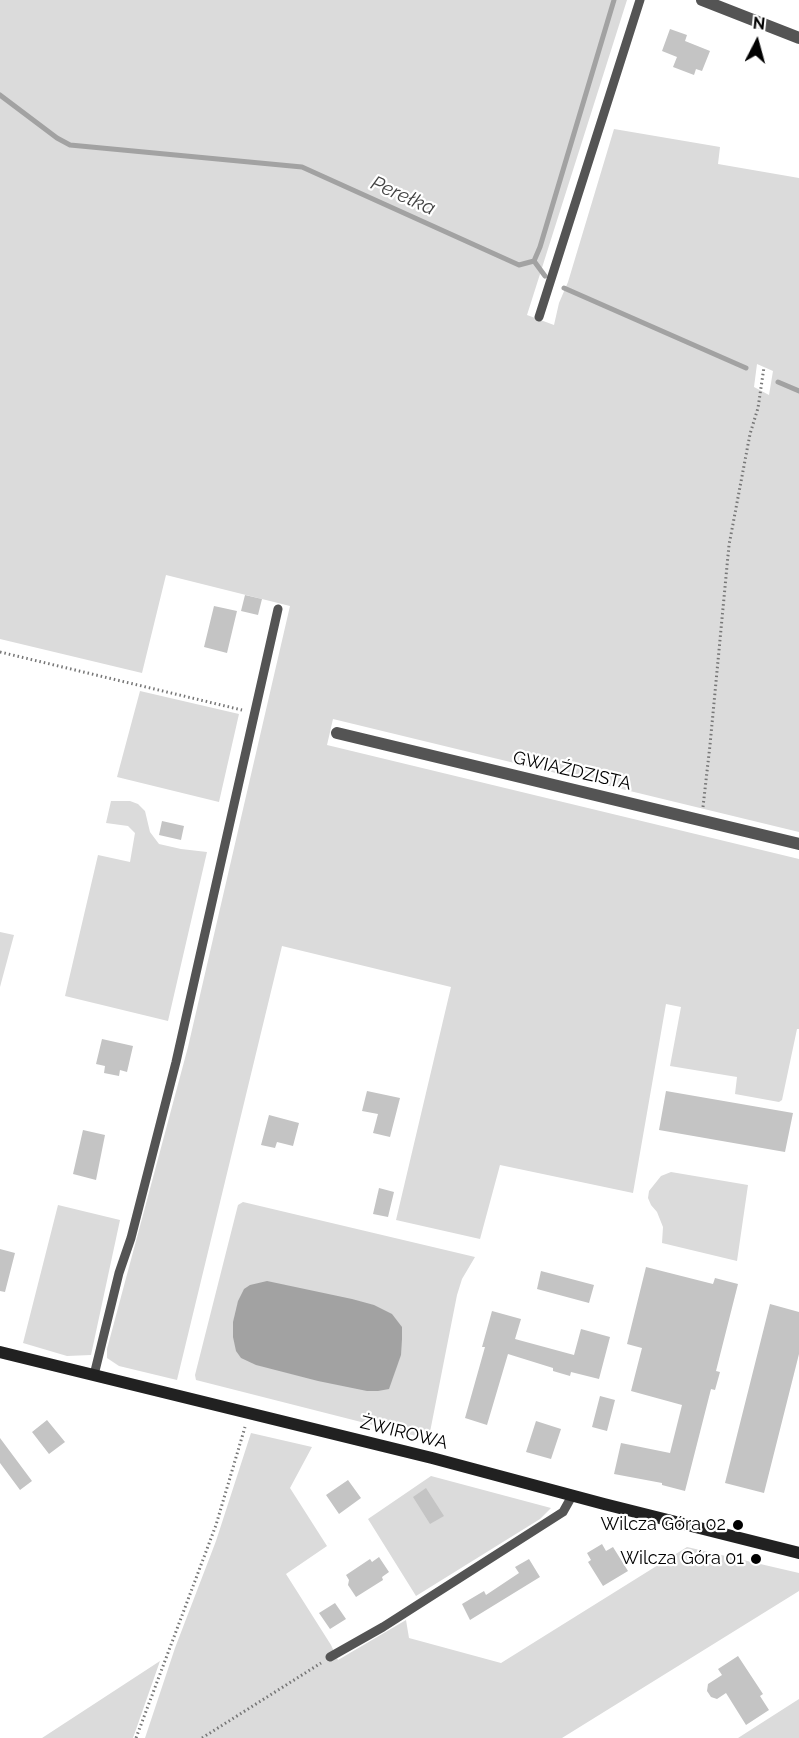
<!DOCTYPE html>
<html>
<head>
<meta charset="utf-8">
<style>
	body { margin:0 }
	#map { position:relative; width:799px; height:1738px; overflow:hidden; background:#fff; font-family:Raleway,sans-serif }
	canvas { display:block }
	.north { position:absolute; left:727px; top:12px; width:60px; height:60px; -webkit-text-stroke:4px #fff; paint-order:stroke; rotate:6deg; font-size:16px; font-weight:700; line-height:24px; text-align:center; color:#000 }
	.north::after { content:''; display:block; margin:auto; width:21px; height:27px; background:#000; clip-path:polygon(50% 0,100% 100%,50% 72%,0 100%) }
</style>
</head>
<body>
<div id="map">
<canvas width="799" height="1738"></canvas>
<div class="north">N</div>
</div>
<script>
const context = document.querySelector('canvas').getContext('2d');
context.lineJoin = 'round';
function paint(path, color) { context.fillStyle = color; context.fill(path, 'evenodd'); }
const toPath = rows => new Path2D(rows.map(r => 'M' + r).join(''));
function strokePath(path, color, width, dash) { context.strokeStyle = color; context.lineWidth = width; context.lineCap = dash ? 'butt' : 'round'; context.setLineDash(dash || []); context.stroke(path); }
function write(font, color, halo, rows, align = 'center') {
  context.font = font + ' Raleway,sans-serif'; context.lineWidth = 4.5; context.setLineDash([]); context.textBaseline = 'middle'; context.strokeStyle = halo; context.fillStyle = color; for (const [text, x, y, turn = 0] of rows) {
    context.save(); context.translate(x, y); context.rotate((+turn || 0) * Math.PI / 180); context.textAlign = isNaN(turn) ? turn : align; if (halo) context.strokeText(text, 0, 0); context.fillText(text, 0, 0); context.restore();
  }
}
const green = toPath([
	[0,0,627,0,527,315,554,325,559,303,568,282,614,129,720,147,718,164,799,178,799,832,333,719,327,745,799,859,799,1029,797,1029,782,1100,779,1102,735,1094,737,1077,670,1066,681,1007,666,1004,633,1193,500,1165,480,1239,396,1220,451,987,282,946,177,1380,119,1366,107,1358,107,1349,188,1047,290,606,166,575,142,673,0,639],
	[757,364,773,371,769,395,754,387],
	[140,691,239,714,219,802,117,777],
	[111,801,130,801,138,804,145,811,150,832,159,844,181,849,207,852,168,1021,65,996,98,855,130,862,135,833,128,826,106,823],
	[0,932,14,935,0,987],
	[671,1172,748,1185,737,1261,662,1243,663,1227,657,1212,651,1205,648,1198,649,1191,661,1176],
	[243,1202,475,1257,462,1279,457,1295,430,1432,424,1438,196,1380,195,1375,238,1205],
	[58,1205,120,1220,91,1355,67,1356,23,1343],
	[251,1433,312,1447,290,1488,327,1546,286,1574,331,1645,338,1660,406,1620,409,1638,501,1663,687,1547,799,1573,799,1591,562,1738,145,1738,175,1648,216,1541],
	[431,1476,551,1508,540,1519,416,1596,368,1519],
	[160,1661,133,1738,42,1738],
	[799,1699,799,1738,738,1738]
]);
const water = toPath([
	[267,1281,352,1299,374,1305,392,1314,402,1327,402,1339,401,1355,389,1389,378,1391,367,1391,318,1381,256,1365,241,1358,236,1351,233,1337,233,1322,238,1301,244,1289,250,1285]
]);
const stream = toPath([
	[0,95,57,138,70,145,302,167,519,265,534,261,540,247,614,0],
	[534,261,545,276],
	[564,288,746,368],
	[778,382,799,391]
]);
const building = toPath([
	[670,29,687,35,685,41,710,51,702,71,696,69,694,75,673,67,677,57,662,51],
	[245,595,262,599,258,615,241,611],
	[214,606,237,611,227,653,204,647],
	[162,821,184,826,181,840,159,835],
	[102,1039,133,1046,127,1072,120,1070,119,1076,104,1073,105,1066,96,1064],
	[367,1091,400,1098,390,1137,373,1133,378,1114,362,1111],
	[666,1091,793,1113,785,1152,659,1130],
	[269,1115,299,1123,293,1146,277,1142,275,1148,261,1145],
	[83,1130,105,1135,96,1180,73,1174],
	[379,1188,394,1192,388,1217,373,1214],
	[0,1249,15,1253,5,1292,0,1291],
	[646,1267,713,1284,715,1278,738,1284,716,1371,720,1372,715,1390,711,1389,685,1491,662,1485,662,1483,614,1474,621,1443,670,1453,682,1405,631,1391,642,1348,627,1344],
	[541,1271,594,1285,589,1303,537,1289],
	[770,1304,799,1312,799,1354,764,1493,725,1483],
	[492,1311,521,1319,515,1339,574,1355,581,1329,610,1337,599,1379,571,1372,570,1376,553,1371,553,1368,508,1354,487,1425,465,1418,485,1347,482,1347],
	[600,1396,615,1400,607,1431,592,1427],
	[47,1420,65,1442,49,1454,32,1432],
	[536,1421,561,1429,551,1459,526,1452],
	[0,1438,32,1481,20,1490,0,1463],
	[348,1480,361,1498,339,1514,326,1495],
	[426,1488,444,1516,430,1524,413,1497],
	[602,1544,606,1551,613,1547,628,1571,603,1586,588,1562,591,1560,587,1553],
	[379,1557,389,1572,382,1577,383,1580,356,1597,348,1585,349,1580,346,1575,370,1559,372,1562],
	[529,1559,540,1577,470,1620,462,1604,484,1591,486,1595,519,1573,515,1567],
	[335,1603,346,1619,330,1629,319,1613],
	[738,1656,763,1694,760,1696,769,1710,746,1725,726,1693,717,1699,711,1697,707,1691,708,1684,722,1675,718,1669]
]);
const path = toPath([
	[0,652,242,710],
	[703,807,710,745,729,545,750,434,758,408,764,367],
	[136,1738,216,1525,245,1427],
	[202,1738,321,1663]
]);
const lane = toPath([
	[539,317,640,0],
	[94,1375,119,1273,131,1238,176,1062,278,609],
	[330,1657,383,1627,563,1512,572,1496]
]);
const street = toPath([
	[702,0,799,38],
	[337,733,799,844]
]);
const secondary = toPath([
	[0,1352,432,1458,604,1504,799,1553]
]);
const markers = [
	[738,1525,6,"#000"],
	[756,1559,6,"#000"]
];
const streetNames = [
	["GWIAŹDZISTA",572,771,13],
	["ŻWIROWA",404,1433,14]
];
const poiNames = [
	["Wilcza Góra 02",726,1525],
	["Wilcza Góra 01",744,1559]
];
const waterNames = [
	["Perełka",403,196,24]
];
paint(green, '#dbdbdb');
paint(water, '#a2a2a2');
strokePath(stream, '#a2a2a2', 5);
paint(building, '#c4c4c4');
strokePath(path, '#767676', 3, [1.5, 3]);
strokePath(lane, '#545454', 9);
strokePath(street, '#545454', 12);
strokePath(secondary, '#212121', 12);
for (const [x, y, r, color] of markers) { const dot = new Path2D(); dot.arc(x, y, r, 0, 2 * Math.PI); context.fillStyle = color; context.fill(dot); strokePath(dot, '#fff', 2); }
write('18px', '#000', '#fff', streetNames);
write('18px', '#000', '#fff', poiNames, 'right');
write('italic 20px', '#434343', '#fff', waterNames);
</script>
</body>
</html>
